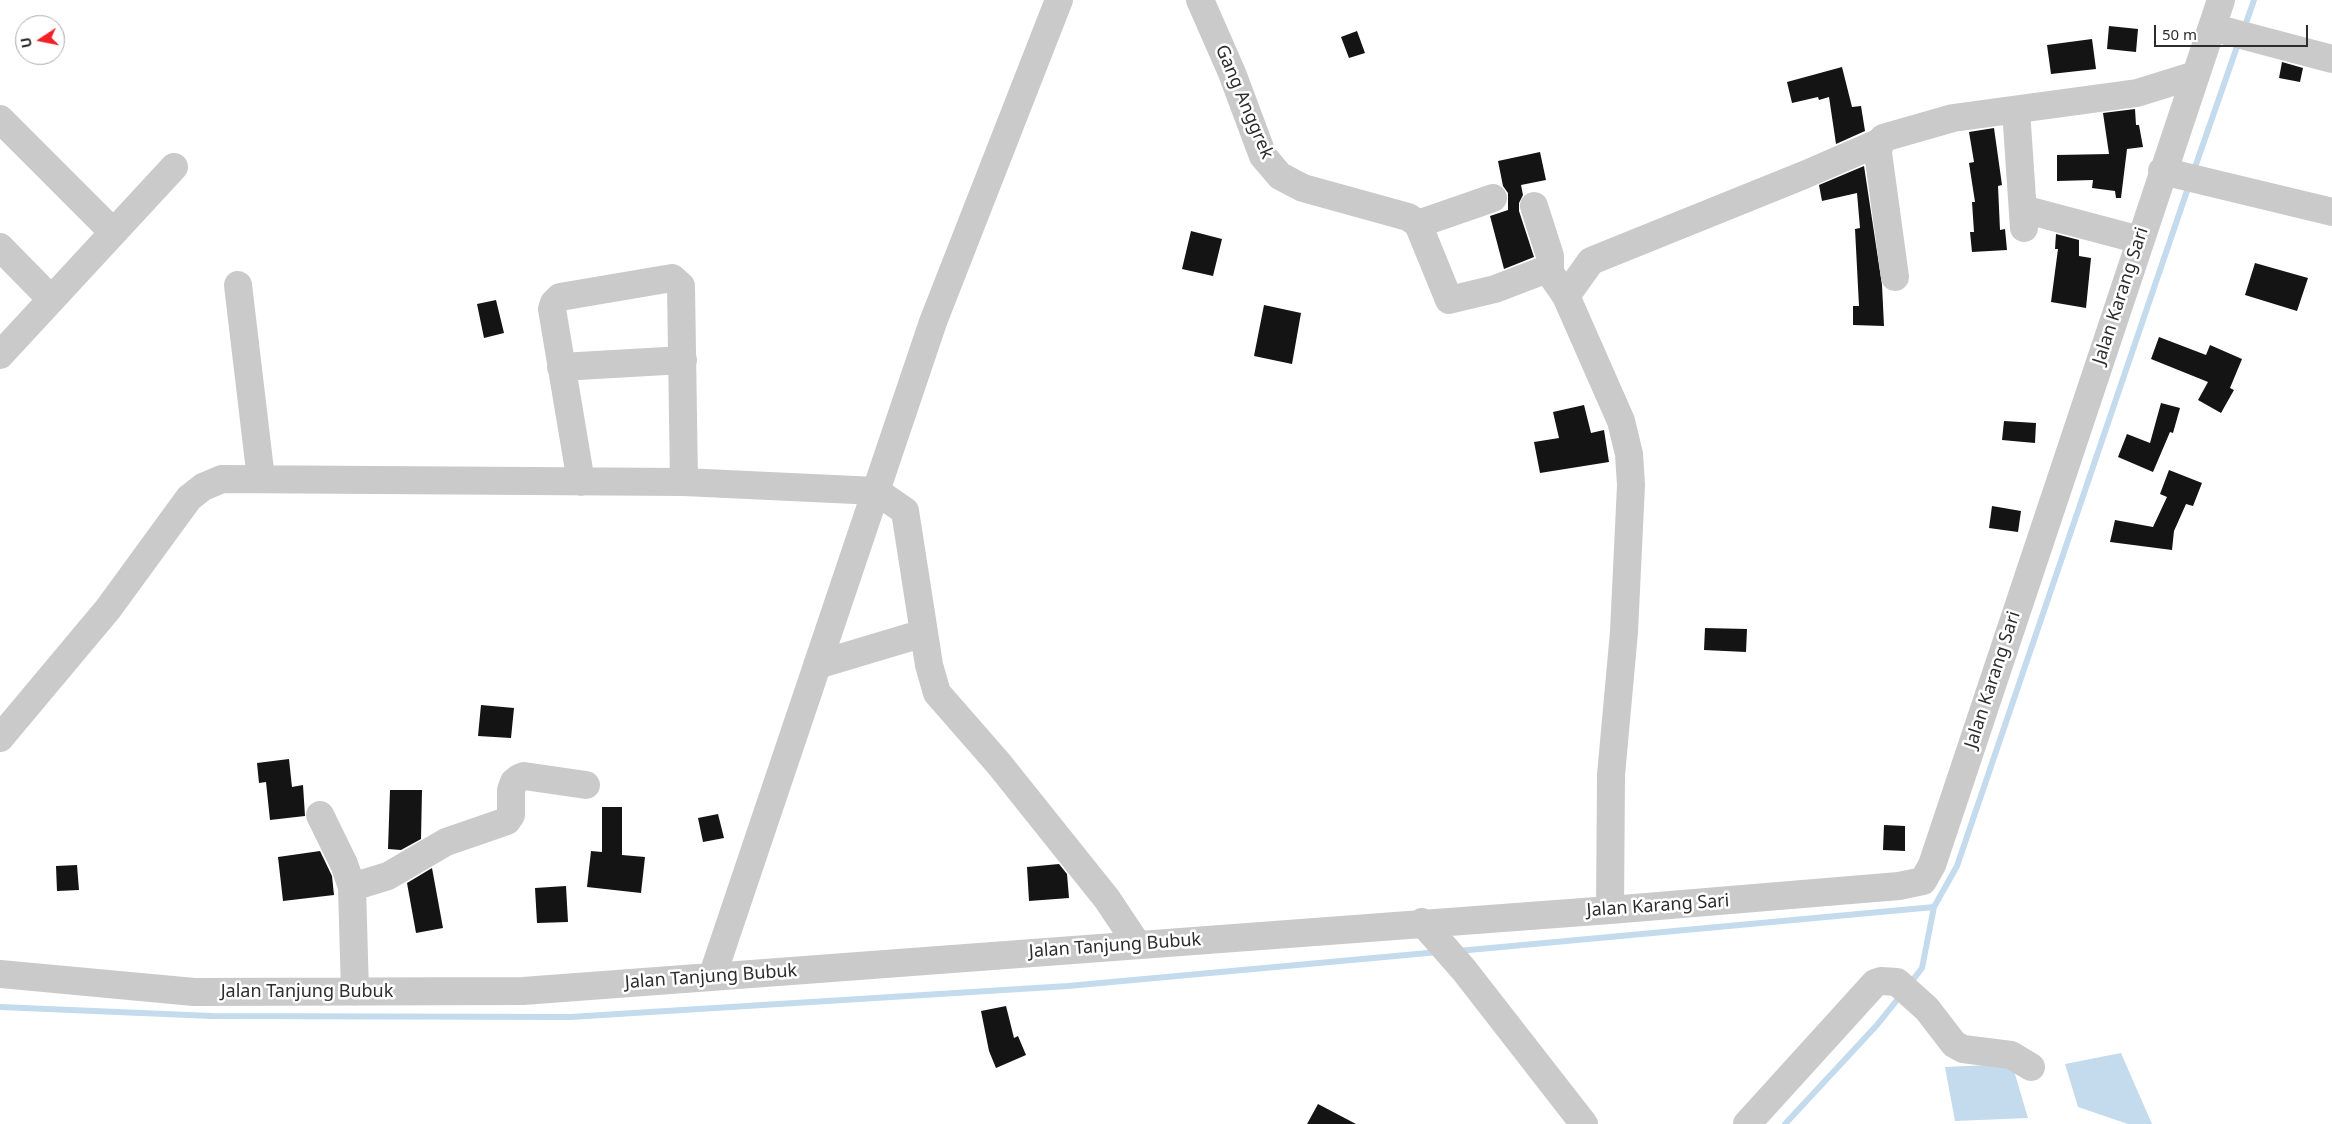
<!DOCTYPE html>
<html>
<head>
<meta charset="utf-8">
<style>
	body { margin:0 }
	#map { position:relative; width:2332px; height:1124px; overflow:hidden; background:#fff; font-family:"Noto Sans",sans-serif }
	canvas { display:block }
	.north { position:absolute; left:15px; top:15px; width:50px; height:50px; box-sizing:border-box; background:#fff; border:1px solid #ababab; border-radius:50%; rotate:259deg; font-size:14px; font-weight:700; line-height:20px; text-align:center; color:#2d2d2d }
	.north::after { content:''; display:block; margin:auto; width:18px; height:22px; background:#f12126; clip-path:polygon(50% 0,100% 100%,50% 72%,0 100%) }
	.scale { position:absolute; left:2154px; top:25px; width:154px; height:22px; box-sizing:border-box; border:2px solid #2d2d2d; border-top:0; padding-left:6px; font-size:15px; line-height:18px; white-space:nowrap; color:#2d2d2d; -webkit-text-stroke:4px #fff; paint-order:stroke }
</style>
</head>
<body>
<div id="map">
<canvas width="2332" height="1124"></canvas>
<div class="north">U</div>
<div class="scale">50 m</div>
</div>
<script>
const context = document.querySelector('canvas').getContext('2d');
context.lineJoin = 'round';
function paint(path, color) { context.fillStyle = color; context.fill(path, 'evenodd'); }
const toPath = rows => new Path2D(rows.map(r => 'M' + r).join(''));
function strokePath(path, color, width, dash) { context.strokeStyle = color; context.lineWidth = width; context.lineCap = dash ? 'butt' : 'round'; context.setLineDash(dash || []); context.stroke(path); }
function write(font, color, halo, rows, align = 'center') {
  context.font = font + ' "Noto Sans",sans-serif'; context.lineWidth = 5; context.setLineDash([]); context.textBaseline = 'middle'; context.strokeStyle = halo; context.fillStyle = color; for (const [text, x, y, turn = 0] of rows) {
    context.save(); context.translate(x, y); context.rotate((+turn || 0) * Math.PI / 180); context.textAlign = isNaN(turn) ? turn : align; if (halo) context.strokeText(text, 0, 0); context.fillText(text, 0, 0); context.restore();
  }
}
const water = toPath([
	[2121,1053,2152,1124,2128,1124,2078,1107,2065,1064],
	[2012,1064,2028,1118,1955,1121,1945,1067]
]);
const stream = toPath([
	[2244,29,2254,0],
	[2193,173,2239,41],
	[1458,951,1934,907],
	[1909,985,1922,968,1934,907,1957,866,2189,185],
	[0,1007,212,1016,570,1017,1068,986,1439,952],
	[1785,1124,1877,1025,1901,995]
]);
const building = toPath([
	[2109,26,2138,29,2136,52,2107,49],
	[1357,31,1365,53,1349,58,1341,37],
	[2092,39,2096,69,2051,74,2047,45],
	[2282,62,2303,68,2300,82,2279,78],
	[1842,67,1852,107,1861,106,1865,131,1836,144,1829,97,1819,100,1818,97,1792,103,1787,82],
	[2135,109,2136,125,2139,125,2143,147,2127,149,2121,198,2116,198,2115,191,2092,188,2093,180,2057,181,2057,155,2109,154,2103,113],
	[1994,128,2002,185,1998,186,2000,230,2005,229,2007,250,1972,252,1970,232,1974,232,1972,202,1975,202,1969,163,1974,162,1969,132],
	[1540,152,1546,180,1521,185,1523,195,1519,203,1519,211,1534,257,1504,269,1490,216,1508,210,1508,193,1503,186,1498,161],
	[1864,166,1882,285,1884,326,1853,325,1853,306,1859,306,1855,229,1860,228,1857,193,1822,201,1819,185],
	[1191,231,1222,239,1213,276,1182,269],
	[2056,234,2079,240,2079,256,2091,258,2086,308,2051,302,2058,249,2055,249],
	[2255,263,2308,278,2297,311,2245,295],
	[496,300,504,333,484,338,477,304],
	[1264,305,1301,313,1292,364,1254,356],
	[2159,337,2206,355,2210,345,2242,359,2230,388,2234,390,2221,413,2198,400,2208,382,2151,359],
	[2161,403,2180,408,2173,433,2170,432,2153,472,2118,457,2127,434,2150,443],
	[1584,405,1591,433,1604,430,1609,462,1540,473,1534,442,1559,438,1553,412],
	[2004,421,2036,423,2035,443,2002,440],
	[2169,470,2202,483,2193,506,2186,504,2174,531,2172,550,2110,542,2115,520,2153,527,2167,497,2160,494],
	[1992,506,2021,511,2018,532,1989,528],
	[1705,628,1747,629,1746,652,1704,650],
	[481,705,514,708,511,738,478,736],
	[289,759,292,787,303,785,305,816,270,820,266,782,259,783,257,763],
	[390,790,422,790,421,839,401,850,388,849],
	[602,807,622,807,622,855,645,857,641,893,587,887,591,851,602,852],
	[718,814,724,838,703,842,698,818],
	[1884,825,1905,826,1905,851,1883,850],
	[320,851,332,876,334,895,283,901,278,857],
	[1059,864,1067,874,1069,898,1029,901,1027,867],
	[77,865,79,890,57,891,56,866],
	[432,868,443,928,416,933,407,883],
	[566,886,568,922,537,923,535,888],
	[1006,1006,1014,1038,1018,1036,1026,1055,996,1068,989,1051,981,1011],
	[1318,1104,1356,1124,1307,1124]
]);
const minor = toPath([
	[1200,0,1232,73,1263,156,1280,176,1303,188,1408,217,1414,221,1418,224,1449,300,1495,289,1542,271,1550,273,1566,296,1621,421,1629,454,1631,485,1624,632,1611,775,1610,910],
	[2213,26,2226,31,2332,59],
	[2016,110,2024,228],
	[0,119,113,232],
	[2162,171,2332,212],
	[1534,206,1550,256,1550,273],
	[2023,209,2140,240],
	[1418,224,1493,198],
	[0,247,51,299],
	[1895,277,1878,153,1880,142,1883,138,1953,118,2137,93,2195,75],
	[238,285,261,479],
	[1566,296,1591,261,1804,175,1880,142],
	[0,355,174,167],
	[561,367,683,360],
	[581,482,554,321,552,309,554,303,560,297,672,278,681,286,684,482],
	[817,665,924,633],
	[0,738,108,609,189,498,203,487,222,479,684,482,876,491,905,511,929,665,937,693,999,764,1107,899,1137,944],
	[320,815,344,864,352,887,355,992],
	[352,887,388,876,446,842,507,821,511,815,511,790,514,782,519,778,524,776,586,785],
	[1422,922,1464,970,1584,1124],
	[0,974,194,992,523,991,1610,910,1899,886,1923,881,1932,865,2221,0],
	[712,977,933,322,1059,0],
	[1747,1124,1875,983,1881,981,1897,982,1927,1009,1954,1044,1963,1049,2011,1055,2031,1067]
]);
const streetNames = [
	["Gang Anggrek",1244,102,67],
	["Jalan Karang Sari",2121,296,-72],
	["Jalan Karang Sari",1993,680,-72],
	["Jalan Karang Sari",1658,906,-4],
	["Jalan Tanjung Bubuk",1115,946,-4],
	["Jalan Tanjung Bubuk",711,977,-4],
	["Jalan Tanjung Bubuk",307,992]
];
paint(water, '#c3dbed');
strokePath(stream, '#c3dbed', 6);
paint(building, '#141414');
strokePath(minor, '#cacaca', 28);
write('18px', '#2d2d2d', '#fff', streetNames);
</script>
</body>
</html>
